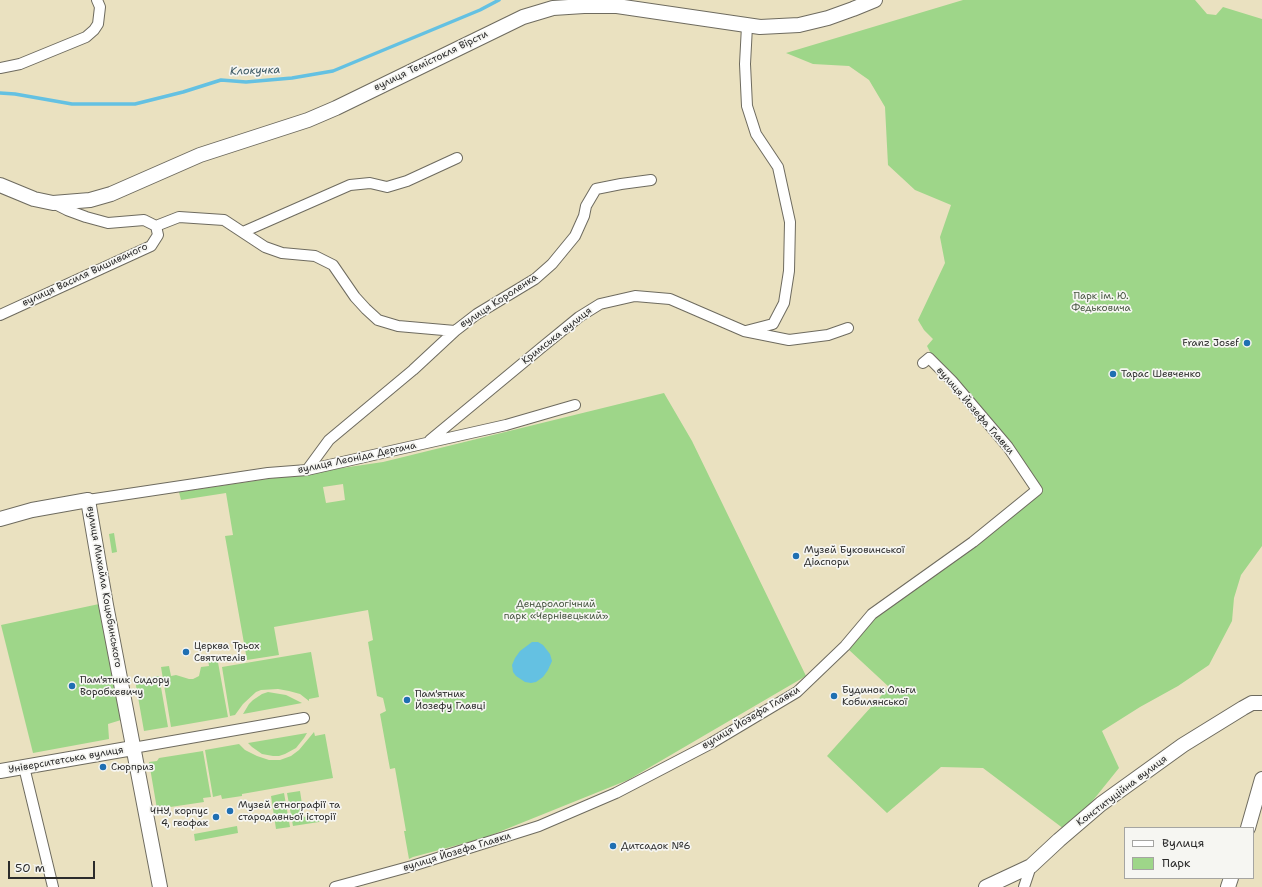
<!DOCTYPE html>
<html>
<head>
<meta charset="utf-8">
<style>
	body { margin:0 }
	#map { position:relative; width:1262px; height:887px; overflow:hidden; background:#eae1c0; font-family:"Shantell Sans",sans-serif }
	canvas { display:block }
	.legend { position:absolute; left:1124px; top:827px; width:130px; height:52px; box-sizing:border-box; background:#f6f6f2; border:1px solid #a5a5a2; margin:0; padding:5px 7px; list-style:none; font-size:12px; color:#2b2b2b }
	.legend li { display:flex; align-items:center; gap:8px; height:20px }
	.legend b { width:20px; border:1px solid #a5a5a2 }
	.scale { position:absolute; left:8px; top:861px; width:87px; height:18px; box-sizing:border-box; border:2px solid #2b2b2b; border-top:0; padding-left:5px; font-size:12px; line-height:14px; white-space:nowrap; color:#2b2b2b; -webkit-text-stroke:3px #f6f6f2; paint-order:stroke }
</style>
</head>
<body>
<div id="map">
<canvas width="1262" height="887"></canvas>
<ul class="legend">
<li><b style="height:5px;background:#fff"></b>Вулиця</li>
<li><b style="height:11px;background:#9ed689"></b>Парк</li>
</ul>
<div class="scale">50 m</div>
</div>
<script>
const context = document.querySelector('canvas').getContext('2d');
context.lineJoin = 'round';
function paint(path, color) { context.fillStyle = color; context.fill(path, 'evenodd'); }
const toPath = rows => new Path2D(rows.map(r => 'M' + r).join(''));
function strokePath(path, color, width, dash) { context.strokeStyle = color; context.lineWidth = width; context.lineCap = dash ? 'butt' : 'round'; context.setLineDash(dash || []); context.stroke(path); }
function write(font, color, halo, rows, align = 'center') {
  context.font = font + ' "Shantell Sans",sans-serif'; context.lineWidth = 3.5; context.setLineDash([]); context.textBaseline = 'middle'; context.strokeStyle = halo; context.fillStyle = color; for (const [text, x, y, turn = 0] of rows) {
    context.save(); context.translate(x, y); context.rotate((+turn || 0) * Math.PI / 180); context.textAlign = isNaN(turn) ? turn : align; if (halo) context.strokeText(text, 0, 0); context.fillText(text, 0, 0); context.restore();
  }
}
const green = toPath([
	[963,0,1195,0,1207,14,1216,15,1223,7,1262,19,1262,546,1241,575,1234,598,1232,621,1209,665,1178,686,1140,707,1102,731,1119,768,1082,814,1064,829,983,768,941,767,887,813,827,756,889,687,848,649,874,618,975,545,1042,490,1009,442,931,354,927,346,933,339,924,330,918,320,945,263,940,237,951,205,915,190,888,165,885,107,869,80,849,66,813,64,786,53],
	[664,393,692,441,806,676,628,780,484,838,413,857,409,859,404,831,406,831,395,768,390,769,380,714,386,711,383,698,377,696,368,642,373,640,368,610,274,627,279,655,247,660,225,536,233,535,226,493,181,500,179,492,383,462],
	[343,484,345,500,326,503,323,487],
	[114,533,117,552,112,553,109,534],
	[99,604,121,720,108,724,109,739,33,753,1,625],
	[311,652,319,697,309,699,309,701,300,694,289,691,278,689,261,690,256,692,243,704,235,715,230,716,222,667],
	[217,657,228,717,171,727,161,667,169,666,171,676,176,675,189,679,193,679,199,676,201,667,209,666,208,659],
	[159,676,168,727,144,731,135,680],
	[268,692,286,695,302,703,243,714,249,704,253,700,262,694],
	[314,732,315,736,325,734,333,778,242,794,242,796,222,799,221,795,213,797,205,750,239,744,245,750,257,756,269,760,280,760,291,756,299,750],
	[307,733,304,738,296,748,285,754,279,756,273,756,262,754,252,747,248,743],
	[203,751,211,797,203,798,204,802,157,809,149,762,157,761,159,758],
	[300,791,304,817,318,814,319,819,321,819,319,822,293,826,287,793],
	[284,793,290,827,276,829,271,796],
	[237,826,238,833,195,841,194,834]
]);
const water = toPath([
	[532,642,538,642,543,645,550,654,552,661,548,670,543,677,536,682,531,683,525,682,516,676,513,672,512,665,515,658,520,651]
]);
const stream = toPath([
	[0,93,15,94,72,104,135,104,183,92,221,80,246,82,292,78,333,71,480,10,499,0]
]);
const street = toPath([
	[0,68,20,64,86,37,94,30,98,24,100,7,97,0],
	[53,203,67,210,86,217,108,223,144,220,156,226],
	[156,226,179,217,224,220,265,247,282,253,315,256,333,265,355,297,366,309,378,320,398,326,455,331],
	[243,232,350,185,370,183,387,187,407,181,457,158],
	[0,315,151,246,158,235,156,226],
	[746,331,773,324,784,303,789,271,790,222,778,167,756,134,747,106,745,64,747,26],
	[430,440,541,348,579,317,600,304,635,296,670,299,744,331,789,340,828,335,848,328],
	[307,470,329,440,413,370,455,331,477,314,535,279,552,264,575,236,584,216,586,206,596,189,621,184,651,180],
	[88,500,268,473,307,470,506,425,575,405],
	[133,748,304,718],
	[24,767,53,887],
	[335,887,412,866,539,826,616,793,710,744,797,692,845,646,872,614,973,542,1037,490,1008,447,952,381,929,358,923,363],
	[1024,887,1031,866]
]);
const secondary = toPath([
	[0,185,34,199,53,203,90,200,111,194,200,155,308,120,336,108,523,17,553,8,584,6,617,6,760,27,799,25,828,18,853,9,875,0],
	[0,519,32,510,88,500,106,605,160,887],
	[0,771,133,748],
	[1248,828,1262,779],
	[986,887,1031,866,1059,840,1101,804,1183,745,1243,708,1252,703,1262,703],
	[1228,887,1231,878]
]);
const markers = [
	[1247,343,4,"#1f6fb2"],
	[1113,374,4,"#1f6fb2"],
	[796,556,4,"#1f6fb2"],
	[186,652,4,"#1f6fb2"],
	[72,686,4,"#1f6fb2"],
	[834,696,4,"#1f6fb2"],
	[407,700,4,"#1f6fb2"],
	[103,767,4,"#1f6fb2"],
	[230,811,4,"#1f6fb2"],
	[216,817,4,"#1f6fb2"],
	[613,846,4,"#1f6fb2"]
];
const streetNames = [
	["вулиця Темістокля Вірсти",431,61,-26],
	["вулиця Василя Вишиваного",85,275,-25],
	["вулиця Короленка",499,301,-33],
	["Кримська вулиця",557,336,-38],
	["вулиця Йозефа Главки",975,411,49],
	["вулиця Леоніда Дергача",357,458,-12],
	["вулиця Михайла Коцюбинського",104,587,80],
	["вулиця Йозефа Главки",751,718,-31],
	["Університетська вулиця",66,760,-10],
	["Конституційна вулиця",1122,791,-37],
	["вулиця Йозефа Главки",457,852,-17]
];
const parkNames = [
	["Парк ім. Ю.",1101,296],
	["Федьковича",1101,308],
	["Дендрологічний",556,604],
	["парк «Чернівецький»",556,616]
];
const poiNames = [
	["Franz Josef",1239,343,"right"],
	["Тарас Шевченко",1121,374],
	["Музей Буковинської",804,550],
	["Діаспори",804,562],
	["Церква Трьох",194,646],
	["Святителів",194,658],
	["Пам'ятник Сидору",80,680],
	["Воробкевичу",80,692],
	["Будинок Ольги",842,690],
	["Кобилянської",842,702],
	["Пам'ятник",415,694],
	["Йозефу Главці",415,706],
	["Сюрприз",111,767],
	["Музей етнографії та",238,805],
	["стародавньої історії",238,817],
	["ЧНУ, корпус",208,811,"right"],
	["4, геофак",208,823,"right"],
	["Дитсадок №6",621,846]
];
const waterNames = [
	["Клокучка",255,71,-2]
];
paint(green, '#9ed689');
paint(water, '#64c1e2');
strokePath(stream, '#64c1e2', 3.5);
strokePath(street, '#6e6b5f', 12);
strokePath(secondary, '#6e6b5f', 16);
strokePath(street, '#fff', 10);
strokePath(secondary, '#fff', 14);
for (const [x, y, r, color] of markers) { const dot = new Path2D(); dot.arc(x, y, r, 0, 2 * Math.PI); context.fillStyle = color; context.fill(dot); strokePath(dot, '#f6f6f2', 1.5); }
write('10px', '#2b2b2b', '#f6f6f2', streetNames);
write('10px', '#485642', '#f6f6f2', parkNames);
write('10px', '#2b2b2b', '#f6f6f2', poiNames, 'left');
write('italic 11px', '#3c5862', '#f6f6f2', waterNames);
</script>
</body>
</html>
